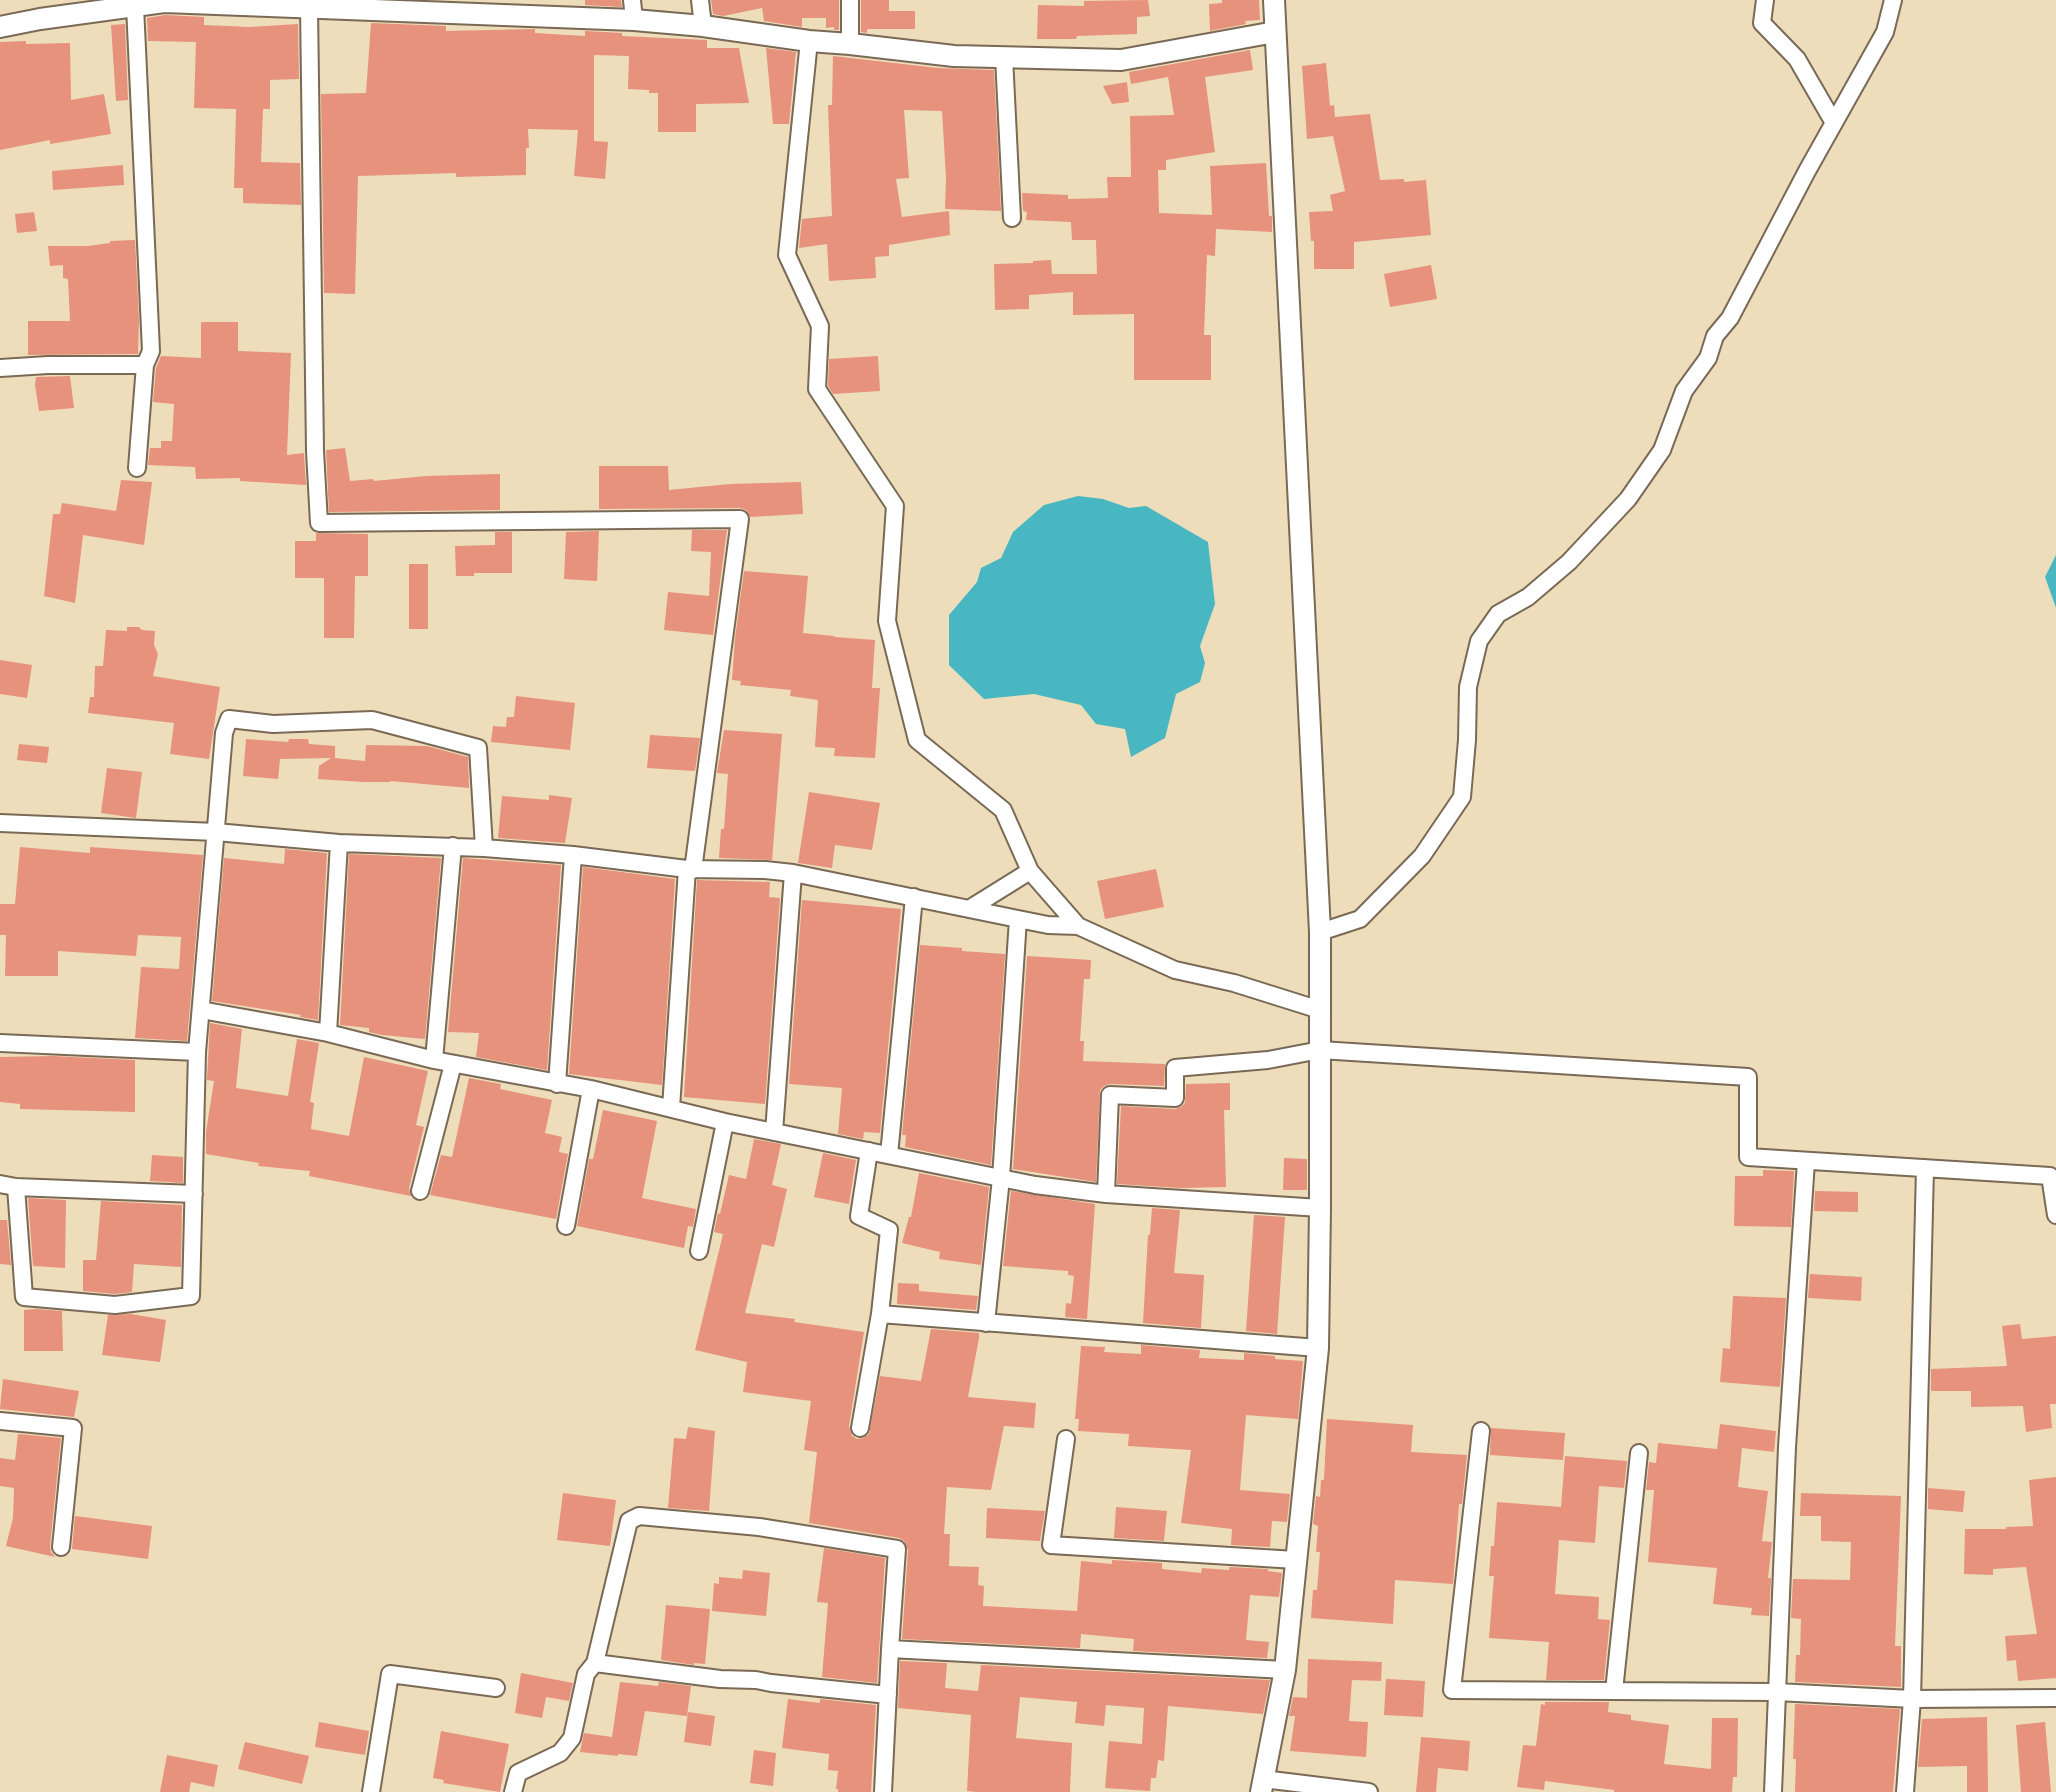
<!DOCTYPE html>
<html>
<head>
<meta charset="utf-8">
<style>
	body { margin:0 }
	canvas { display:block; background:#edddbb }
</style>
</head>
<body>
<canvas width="2056" height="1792"></canvas>
<script>
const context = document.querySelector('canvas').getContext('2d');
context.lineJoin = 'round';
function paint(path, color) { context.fillStyle = color; context.fill(path, 'evenodd'); }
const toPath = rows => new Path2D(rows.map(r => 'M' + r).join(''));
function strokePath(path, color, width, dash) { context.strokeStyle = color; context.lineWidth = width; context.lineCap = dash ? 'butt' : 'round'; context.setLineDash(dash || []); context.stroke(path); }
const water = toPath([
	[1078,496,1103,499,1129,508,1146,506,1208,542,1215,604,1200,646,1205,663,1200,682,1176,694,1165,738,1131,757,1125,729,1096,724,1081,705,1034,694,984,699,949,665,949,615,977,582,981,568,1001,558,1013,532,1044,505],
	[2056,555,2056,608,2045,577]
]);
const building = toPath([
	[585,0,621,0,622,7,585,5],
	[711,0,761,0,762,8,723,16,713,14],
	[761,0,839,0,839,30,834,30,834,27,826,28,826,18,802,18,802,27,764,21],
	[861,0,889,0,889,11,915,11,915,29,867,29,867,33,861,32],
	[1148,0,1150,16,1137,17,1137,34,1077,36,1076,39,1037,39,1038,5,1084,6,1084,1],
	[1222,0,1259,0,1260,20,1245,21,1246,24,1210,31,1209,4,1222,3],
	[165,15,204,17,204,25,250,27,298,24,299,79,270,80,270,109,263,109,261,162,300,163,301,205,243,203,243,188,234,188,236,109,194,108,196,42,148,41,147,18],
	[371,23,446,26,446,31,535,29,535,33,585,36,585,31,622,33,622,36,707,40,707,48,739,48,749,103,696,104,696,132,658,132,658,93,649,93,649,90,628,89,629,56,594,55,594,141,608,142,605,179,574,176,578,130,528,129,529,148,526,148,526,175,456,177,456,173,358,176,355,294,324,293,321,94,366,93],
	[125,24,128,100,116,101,111,25],
	[26,41,26,44,70,43,71,100,104,94,111,134,50,144,50,140,0,150,0,42],
	[766,48,796,52,789,124,773,124],
	[1250,50,1253,70,1205,77,1215,152,1166,160,1166,170,1158,170,1159,213,1212,215,1210,166,1266,163,1269,216,1272,216,1272,232,1216,229,1215,256,1207,255,1204,335,1211,335,1211,380,1134,380,1134,314,1073,315,1073,292,1029,295,1029,309,995,310,994,264,1033,263,1033,261,1051,260,1052,274,1097,274,1096,240,1072,240,1071,222,1026,220,1027,212,1023,211,1022,193,1068,195,1068,199,1108,198,1107,177,1131,177,1130,116,1174,115,1168,77,1131,84,1129,72],
	[833,56,938,68,994,70,1001,211,945,209,946,178,942,111,904,110,909,178,896,179,902,217,949,211,950,235,889,245,889,256,875,257,876,278,829,281,827,244,799,248,802,219,832,216,828,105,832,105],
	[1326,63,1330,106,1334,105,1335,117,1370,114,1380,180,1404,179,1404,182,1426,180,1431,235,1354,242,1354,269,1314,269,1314,241,1311,241,1309,212,1333,211,1330,195,1345,191,1333,136,1307,139,1302,66],
	[1127,82,1129,102,1112,104,1103,86],
	[123,165,124,185,53,190,52,171],
	[34,212,37,231,17,233,15,214],
	[135,240,139,321,138,354,28,355,28,321,70,321,68,279,63,278,63,265,50,266,48,246,88,246,110,243,110,241],
	[1431,265,1437,299,1390,307,1384,274],
	[201,322,238,322,238,351,291,353,287,455,304,453,306,485,240,481,240,478,196,479,195,467,148,465,150,448,161,448,161,441,172,441,174,404,153,402,156,368,161,356,201,358],
	[878,356,880,391,833,394,828,386,829,359],
	[70,376,74,408,39,411,35,385,36,377],
	[345,448,350,481,373,479,374,481,426,476,500,474,500,510,329,512,326,450],
	[599,466,668,466,669,490,730,484,801,482,803,514,750,517,746,510,740,508,599,509],
	[121,480,152,482,144,545,83,535,75,603,44,596,53,514,60,514,62,503,116,511],
	[692,530,727,530,713,635,664,630,668,592,709,596,711,552,691,551],
	[599,531,597,581,564,579,566,532],
	[495,532,512,532,512,573,474,573,474,576,456,576,455,546,495,545],
	[316,533,368,534,368,576,355,576,354,638,324,638,324,578,295,578,295,541,316,541],
	[409,564,428,564,428,629,409,629],
	[744,571,808,576,803,633,834,636,834,637,875,640,872,688,880,688,875,758,834,756,835,748,815,747,818,700,790,696,791,690,740,685,741,681,732,680,735,638],
	[127,627,139,627,142,630,155,631,154,645,158,654,153,676,220,687,209,759,170,754,174,723,88,713,90,697,94,697,95,666,103,666,106,630,127,631],
	[0,660,32,665,27,698,0,694],
	[516,696,575,703,570,750,491,742,493,726,506,727,507,717,514,717],
	[724,730,782,734,772,860,719,858,721,829,724,829,728,774,717,773],
	[650,735,700,738,695,771,647,768],
	[246,739,288,742,289,739,308,739,309,744,335,746,335,758,365,761,366,745,427,746,468,757,469,788,390,781,390,782,363,782,318,779,319,766,331,758,280,759,278,779,243,776],
	[19,744,49,747,47,763,17,760],
	[107,768,142,772,136,818,101,813],
	[809,792,880,803,872,850,835,845,832,868,798,863],
	[549,795,572,798,565,843,498,838,502,796,549,800],
	[20,847,90,853,90,847,203,855,187,1041,135,1038,141,967,179,969,181,937,138,935,136,956,58,951,58,976,5,976,6,935,0,935,0,904,15,904],
	[285,849,327,853,318,1020,300,1017,301,1015,212,1001,224,858,284,864],
	[349,854,441,858,425,1039,382,1035,369,1032,369,1028,340,1025],
	[463,858,561,865,547,1070,476,1057,479,1033,448,1032],
	[583,867,675,879,662,1085,569,1074],
	[1156,869,1164,907,1105,919,1097,881],
	[697,880,770,882,769,897,780,898,765,1104,684,1097],
	[802,900,901,909,880,1133,864,1132,863,1139,838,1134,842,1088,789,1084],
	[920,945,962,948,962,951,1005,954,991,1165,905,1147,906,1135,902,1135],
	[1027,956,1091,960,1090,979,1084,979,1080,1041,1084,1041,1083,1061,1165,1064,1164,1086,1110,1084,1104,1086,1100,1090,1096,1182,1013,1169],
	[210,1023,242,1029,236,1088,288,1096,297,1039,319,1043,310,1102,314,1103,311,1129,349,1136,364,1057,428,1071,416,1125,424,1127,409,1188,411,1196,309,1176,310,1171,258,1166,259,1163,206,1154,206,1132,214,1081,207,1080],
	[52,1056,135,1060,135,1112,20,1109,20,1104,0,1102,0,1057],
	[469,1078,501,1084,500,1089,552,1100,545,1133,562,1137,559,1152,568,1154,556,1219,430,1195,441,1155,452,1157],
	[1230,1083,1230,1110,1224,1110,1226,1187,1181,1188,1117,1184,1121,1106,1175,1109,1181,1107,1185,1103,1186,1084],
	[603,1110,657,1121,642,1198,696,1209,693,1227,688,1226,684,1248,577,1226,589,1159,593,1159],
	[754,1139,781,1144,772,1185,787,1189,774,1247,762,1244,745,1313,795,1319,794,1322,864,1332,849,1426,852,1436,857,1439,863,1438,869,1434,880,1376,921,1381,931,1329,979,1333,979,1338,968,1397,1036,1403,1034,1428,1004,1426,991,1490,947,1487,944,1534,950,1534,949,1566,979,1567,978,1585,984,1586,983,1606,1077,1611,1081,1561,1112,1564,1112,1560,1162,1563,1162,1569,1201,1573,1202,1568,1229,1570,1229,1567,1268,1569,1268,1571,1282,1573,1279,1597,1250,1595,1246,1640,1269,1642,1267,1658,1133,1651,1134,1639,1081,1634,1080,1648,902,1639,908,1550,904,1541,899,1538,809,1523,817,1452,804,1450,811,1401,743,1392,747,1362,695,1350,723,1234,714,1232,718,1213,720,1214,729,1175,746,1179],
	[823,1153,856,1160,849,1204,814,1197],
	[152,1155,183,1157,183,1183,150,1181],
	[1284,1158,1307,1159,1307,1190,1283,1190],
	[1763,1170,1794,1171,1791,1227,1734,1226,1735,1176,1763,1176],
	[919,1173,989,1187,981,1265,939,1259,940,1252,902,1243,909,1217,911,1217],
	[1011,1191,1095,1204,1087,1319,1065,1317,1066,1303,1071,1304,1074,1276,1068,1275,1068,1271,1003,1266],
	[1815,1191,1858,1192,1858,1212,1814,1211],
	[28,1198,66,1200,65,1268,33,1266],
	[101,1201,182,1205,181,1267,134,1264,132,1292,115,1294,83,1291,83,1260,96,1260],
	[1152,1208,1180,1210,1174,1273,1204,1275,1201,1328,1143,1323,1148,1235,1150,1235],
	[1254,1215,1285,1217,1277,1334,1246,1331],
	[0,1220,7,1220,11,1265,0,1264],
	[1810,1274,1862,1277,1861,1301,1808,1298],
	[898,1283,919,1284,919,1291,978,1296,976,1310,897,1304],
	[1733,1296,1786,1298,1780,1387,1720,1382,1723,1348,1730,1349],
	[37,1309,62,1311,63,1351,24,1351,24,1310],
	[131,1314,166,1320,160,1362,102,1355,108,1315],
	[2020,1324,2022,1339,2056,1336,2056,1404,2050,1404,2052,1428,2026,1432,2023,1406,1971,1407,1971,1391,1931,1391,1931,1369,2007,1366,2002,1326],
	[1141,1345,1200,1350,1199,1358,1244,1360,1244,1353,1275,1356,1275,1359,1303,1361,1298,1419,1246,1415,1240,1490,1290,1494,1287,1522,1272,1521,1270,1547,1231,1545,1232,1529,1181,1523,1191,1450,1128,1446,1129,1434,1078,1431,1079,1419,1075,1419,1081,1346,1105,1347,1104,1352,1141,1354],
	[3,1379,79,1391,74,1417,0,1409],
	[1327,1419,1413,1425,1411,1452,1467,1455,1462,1504,1459,1504,1453,1584,1395,1580,1393,1624,1311,1618,1313,1590,1317,1590,1320,1552,1316,1552,1318,1526,1313,1524,1316,1496,1320,1497,1321,1480,1324,1480],
	[1720,1424,1776,1431,1774,1452,1742,1448,1738,1487,1768,1491,1762,1541,1772,1542,1768,1578,1771,1578,1769,1616,1751,1615,1752,1608,1713,1604,1717,1568,1648,1562,1654,1490,1646,1490,1649,1462,1656,1463,1658,1443,1717,1449],
	[688,1427,715,1431,709,1511,668,1508,674,1438,686,1439],
	[1491,1428,1565,1433,1563,1460,1490,1455],
	[18,1434,61,1438,50,1546,51,1552,55,1557,6,1546,13,1518,14,1488,0,1486,0,1458,15,1460],
	[1565,1456,1627,1461,1624,1488,1599,1486,1595,1543,1559,1540,1555,1594,1599,1597,1598,1619,1610,1620,1604,1680,1546,1680,1549,1642,1489,1638,1494,1576,1489,1576,1491,1546,1494,1546,1497,1502,1561,1507],
	[2056,1477,2056,1678,2018,1681,2016,1660,2007,1661,2005,1636,2037,1634,2026,1567,1993,1569,1993,1575,1964,1574,1965,1529,2006,1529,2006,1527,2033,1526,2029,1480],
	[1928,1488,1965,1491,1963,1512,1928,1509],
	[563,1493,616,1500,610,1546,557,1540],
	[1801,1493,1901,1496,1895,1646,1901,1646,1901,1687,1795,1682,1796,1655,1800,1655,1801,1619,1791,1618,1793,1579,1850,1580,1851,1542,1821,1541,1821,1516,1800,1516],
	[1116,1507,1167,1511,1164,1541,1114,1538],
	[987,1508,1045,1511,1040,1541,986,1538],
	[75,1516,152,1526,148,1559,72,1549],
	[824,1548,885,1558,877,1683,822,1677,828,1603,817,1602],
	[743,1570,770,1573,766,1616,712,1611,714,1583,719,1584,719,1577,742,1579],
	[666,1605,710,1609,705,1664,694,1663,694,1665,661,1660],
	[1308,1659,1382,1662,1381,1681,1352,1680,1349,1721,1368,1722,1366,1757,1290,1751,1295,1716,1289,1716,1293,1697,1307,1698],
	[900,1661,947,1663,945,1688,978,1691,981,1665,1270,1680,1263,1714,1168,1706,1164,1761,1158,1760,1156,1778,1151,1778,1150,1791,1105,1788,1109,1741,1142,1744,1144,1708,1106,1705,1104,1726,1075,1723,1077,1702,1020,1697,1016,1738,1072,1743,1070,1792,976,1792,967,1791,971,1715,898,1708],
	[521,1673,573,1683,569,1701,546,1697,542,1718,515,1713],
	[1386,1679,1425,1681,1423,1717,1384,1715],
	[620,1682,658,1686,659,1682,691,1686,687,1716,645,1711,637,1756,618,1754,618,1756,580,1752,584,1733,612,1737],
	[788,1699,820,1703,820,1699,876,1705,871,1792,838,1792,838,1789,836,1789,838,1771,828,1770,829,1754,782,1748],
	[1545,1702,1609,1702,1608,1712,1631,1715,1631,1720,1669,1725,1664,1764,1711,1769,1712,1718,1738,1718,1737,1777,1733,1777,1732,1792,1614,1792,1614,1790,1545,1781,1544,1790,1517,1787,1523,1745,1536,1746,1541,1704,1545,1705],
	[1795,1704,1900,1709,1893,1792,1795,1792,1796,1759,1793,1759],
	[688,1712,715,1716,711,1746,684,1742],
	[1987,1717,1988,1792,1967,1792,1967,1766,1918,1767,1922,1719],
	[319,1722,369,1731,365,1755,315,1747],
	[2045,1722,2051,1792,2021,1792,2016,1725],
	[441,1731,509,1744,500,1792,443,1783,444,1780,433,1778],
	[1421,1737,1470,1741,1468,1771,1438,1768,1436,1792,1416,1792],
	[245,1742,309,1756,302,1784,238,1769],
	[754,1750,776,1753,773,1786,750,1783],
	[167,1755,218,1765,214,1787,191,1782,189,1792,160,1792]
]);
const minor = toPath([
	[632,0,634,20],
	[700,0,703,26],
	[1765,0,1762,23,1797,59,1834,123],
	[309,7,315,451,319,523,740,519,693,870],
	[809,41,787,255,820,326,817,389,895,506,887,621,917,740,1003,810,1030,871,1078,926],
	[850,44,850,0],
	[1004,57,1012,218],
	[0,368,48,365,145,365,151,351,135,6],
	[137,468,145,365],
	[0,823,216,832,339,843,484,848,573,855,687,869,765,870,793,873,1018,919,1048,925,1078,926,1175,970,1234,983,1320,1010],
	[969,909,1030,871],
	[1320,932,1360,919,1422,856,1462,797,1467,740,1468,687,1479,641,1498,614,1528,597,1569,562,1628,499,1662,450,1684,391,1708,358,1715,336,1730,318,1807,171,1885,32,1893,0],
	[201,1010,328,1033,434,1060,591,1089,725,1122,1035,1185,1106,1194,1320,1208],
	[328,1033,339,843],
	[0,1043,197,1052],
	[434,1060,453,846],
	[557,1084,573,855],
	[671,1108,687,869],
	[774,1132,793,873],
	[869,1151,859,1216,889,1230,880,1314],
	[889,1155,914,897],
	[0,1184,16,1187,194,1194],
	[16,1187,24,1297,115,1305,191,1296,197,1052,224,733,229,719,273,724,372,720,478,748,484,848],
	[420,1191,453,1064],
	[1106,1194,1110,1095,1175,1098,1175,1068,1268,1060,1320,1050,1748,1077,1748,1157,2050,1176,2056,1215],
	[566,1226,591,1089],
	[699,1251,725,1122],
	[986,1323,1001,1178,1018,919],
	[0,1421,73,1428,61,1547],
	[860,1428,880,1314,1318,1348],
	[1481,1431,1452,1690,1777,1692,1912,1699,2056,1698],
	[1066,1439,1051,1545,1296,1560],
	[890,1649,1285,1670],
	[595,1663,629,1521,639,1516,759,1527,897,1549,890,1649,883,1792],
	[1614,1691,1639,1453],
	[1263,1779,1369,1792],
	[371,1792,390,1674,496,1688],
	[513,1792,518,1773,560,1753,572,1738,586,1674,595,1663,720,1679,756,1680,771,1683,888,1695],
	[1773,1792,1787,1447,1806,1161],
	[1905,1792,1912,1699,1925,1168]
]);
const tertiary = toPath([
	[0,27,40,19,164,2,634,20,703,26,809,41,850,44,954,56,1121,60,1275,32],
	[1261,1792,1285,1670,1318,1348,1320,1208,1320,932,1274,0]
]);
paint(water, '#48b7c2');
paint(building, '#e6927d');
strokePath(minor, '#796955', 20);
strokePath(tertiary, '#796955', 24);
strokePath(minor, '#fff', 16);
strokePath(tertiary, '#fff', 20);
</script>
</body>
</html>
